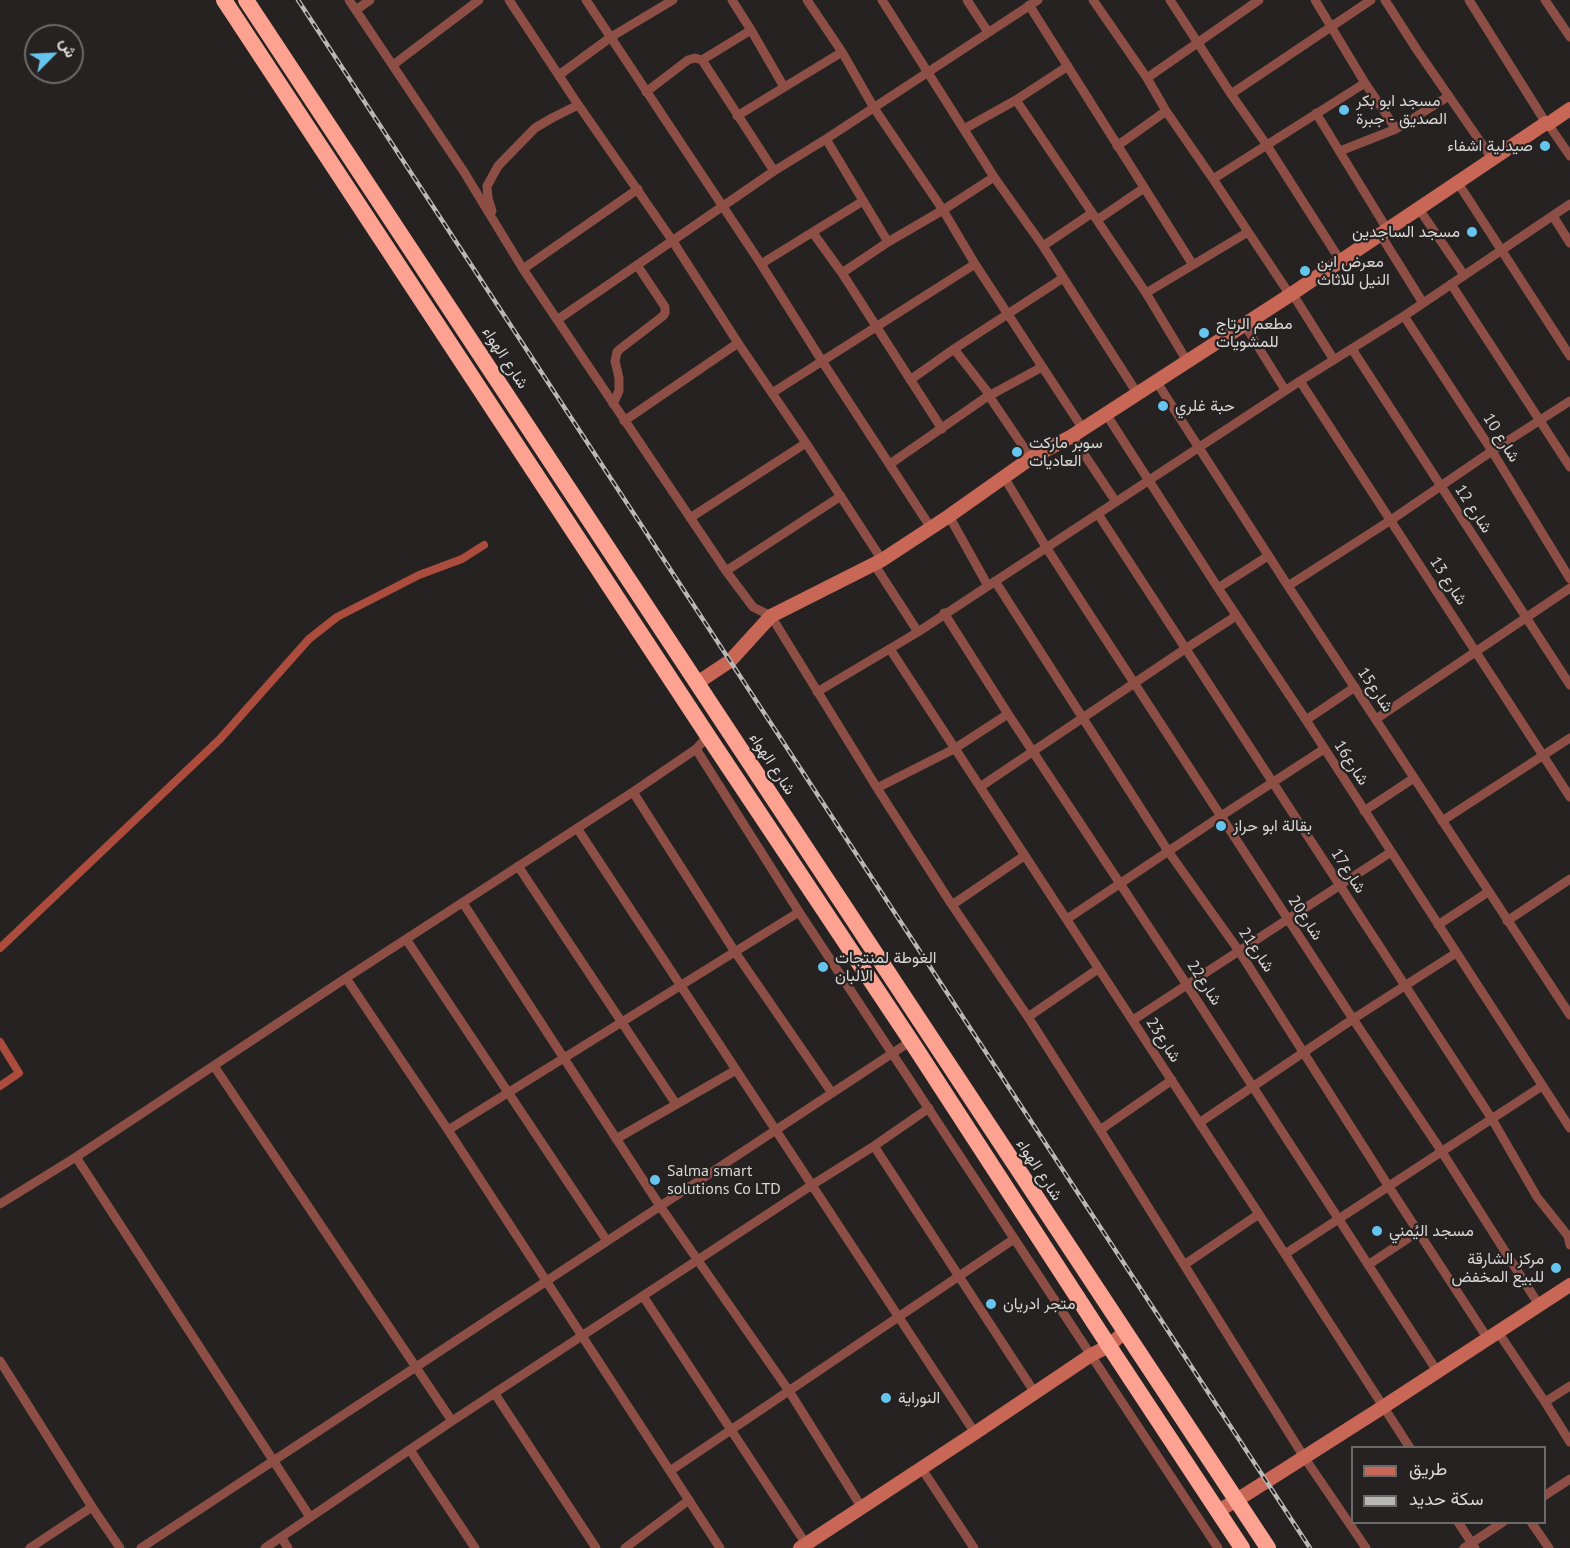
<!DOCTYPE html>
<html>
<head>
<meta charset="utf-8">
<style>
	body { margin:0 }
	#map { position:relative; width:1570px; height:1548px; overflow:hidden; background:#252221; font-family:"PT Sans",Vazirmatn,sans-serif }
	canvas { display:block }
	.legend { position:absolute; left:1351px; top:1446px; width:195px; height:78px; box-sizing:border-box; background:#252221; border:2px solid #6d6b6a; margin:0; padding:8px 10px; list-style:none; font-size:18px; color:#dad8d7 }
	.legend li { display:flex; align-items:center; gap:12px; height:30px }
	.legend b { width:30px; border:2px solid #6d6b6a }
	.north { position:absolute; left:24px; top:24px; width:60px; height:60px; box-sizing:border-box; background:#252221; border:2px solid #6d6b6a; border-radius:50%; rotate:66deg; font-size:16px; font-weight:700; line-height:24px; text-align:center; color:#dad8d7 }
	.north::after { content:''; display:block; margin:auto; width:21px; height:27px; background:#65c5ee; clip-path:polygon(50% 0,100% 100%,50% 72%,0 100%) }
</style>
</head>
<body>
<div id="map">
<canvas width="1570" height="1548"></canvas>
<ul class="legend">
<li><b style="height:8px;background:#c96756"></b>طريق</li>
<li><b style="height:8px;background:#bab8b7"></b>سكة حديد</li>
</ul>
<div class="north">ش</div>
</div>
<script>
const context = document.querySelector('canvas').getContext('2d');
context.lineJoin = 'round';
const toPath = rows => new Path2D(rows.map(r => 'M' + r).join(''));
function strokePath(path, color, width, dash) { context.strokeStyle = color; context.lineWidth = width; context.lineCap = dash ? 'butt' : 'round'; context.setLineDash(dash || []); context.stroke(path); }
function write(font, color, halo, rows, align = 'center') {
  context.font = font + ' "PT Sans",Vazirmatn,sans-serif'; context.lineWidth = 4.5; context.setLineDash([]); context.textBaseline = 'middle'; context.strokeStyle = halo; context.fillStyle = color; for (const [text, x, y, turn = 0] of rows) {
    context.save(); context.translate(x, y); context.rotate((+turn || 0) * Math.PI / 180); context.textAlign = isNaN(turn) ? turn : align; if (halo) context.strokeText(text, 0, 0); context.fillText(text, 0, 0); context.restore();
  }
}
const canal = toPath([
	[0,948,220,739,309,639,337,617,419,575,462,559,484,545],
	[0,1042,19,1073,0,1086]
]);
const street = toPath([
	[349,0,464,172,523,269,726,571,753,607,771,616,877,788,952,905,1028,1017,1100,1130,1304,1457,1366,1548],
	[509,0,575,100,672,240,738,343,806,443,882,560],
	[586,0,761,264,822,361,931,528],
	[732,0,751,30,784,87],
	[807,0,842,52,874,108,943,210,975,264,1083,429],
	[882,0,994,177,1043,246,1137,393],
	[967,0,988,32],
	[1093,0,1147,78,1166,111,1213,179,1290,295],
	[1170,0,1231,94,1266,144,1340,260],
	[1315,0,1365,83,1396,129],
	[1385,0,1417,50,1493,160],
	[1469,0,1546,123],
	[1545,0,1570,37],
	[1029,5,1193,265],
	[356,10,370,0],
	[702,60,774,171],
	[393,65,479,0],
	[559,75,611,37,673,0],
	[1147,78,1259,0],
	[646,92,688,60,695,58,702,60,751,30],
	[1231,94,1371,0],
	[1016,100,1146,293,1187,361],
	[1316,113,1387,229],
	[737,116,842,52],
	[1548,124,1570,156],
	[964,129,1016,100,1068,66],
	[826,139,888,242],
	[1117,146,1166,111],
	[1340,151,1396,129,1449,96],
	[1213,179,1365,83],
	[1458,183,1570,356],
	[1419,209,1464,275],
	[492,211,488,198,487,186,498,166,535,128,552,118,578,105],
	[1553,216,1570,243],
	[1097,220,1144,188],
	[813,233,842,273,942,429],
	[1380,234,1423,303],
	[1043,246,1092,213],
	[761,264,863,201],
	[523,269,638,189],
	[842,273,888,242,943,210,994,177],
	[1451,284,1570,467],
	[1146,293,1248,232],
	[1292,293,1334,360],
	[1404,316,1492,451,1570,579],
	[557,320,774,171,826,139,1038,0],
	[1244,324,1285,390],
	[954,349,989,394,989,396,1031,458],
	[1352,349,1570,685],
	[910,380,954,349,1063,278],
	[1156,381,1288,586,1570,1015],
	[1300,381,1570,797],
	[772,393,975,264],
	[613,404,619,391,619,378,615,361,617,352,620,349,663,316,665,313,665,307,637,265],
	[1106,414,1218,588,1306,720,1570,1128],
	[624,421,738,343],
	[1072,436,1116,502],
	[890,464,985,398,1042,367],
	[1004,477,1046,547,1086,609,1353,1019,1442,1152,1539,1305],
	[1098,514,1492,1119,1537,1197,1568,1236,1570,1245],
	[949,516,988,586],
	[690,518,806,443],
	[874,564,918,632],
	[726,571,841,496],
	[995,581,1168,851,1239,951,1389,1187,1488,1339],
	[1288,586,1391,520,1492,451,1570,401],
	[1218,588,1268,556],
	[944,613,1008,714,1187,985,1437,1371],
	[890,649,1285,1254,1410,1448],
	[817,692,918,632,1300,381,1404,316,1570,204],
	[1376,719,1570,588],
	[1306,720,1355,687],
	[696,749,799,912,1218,1548],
	[980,787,1185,649,1236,616],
	[877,788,954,749,1008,714],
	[633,792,735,952,832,1093],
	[1364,811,1414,778],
	[1442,821,1570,738],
	[577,828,975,1433],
	[518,866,676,1104],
	[463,903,660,1206,789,1391,862,1508],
	[952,905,1024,856],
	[1067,919,1221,816,1324,749],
	[1507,921,1570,879],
	[1438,925,1488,892],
	[406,939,607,1241],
	[346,978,448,1130,720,1548],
	[1028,1017,1098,969],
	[1133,1020,1391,852],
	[214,1066,452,1421],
	[1199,1123,1353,1019,1456,953],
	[448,1130,799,912],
	[1100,1130,1172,1080],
	[616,1139,736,1070],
	[874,1146,1035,1393],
	[76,1157,310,1517],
	[0,1204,76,1157,346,978,633,792,696,749,708,736],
	[1285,1254,1542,1086],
	[1184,1265,1259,1214],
	[1368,1265,1419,1231],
	[643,1296,806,1544],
	[1498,1332,1545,1402,1570,1442],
	[0,1361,92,1507,120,1548],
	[495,1394,596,1548],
	[1545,1402,1570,1386],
	[410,1450,475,1548],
	[922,1469,974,1548],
	[670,1471,1014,1239],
	[1544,1496,1570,1479],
	[1458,1522,1475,1548],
	[1531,1522,1549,1548],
	[281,1537,288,1548],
	[30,1548,92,1507],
	[141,1548,911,1041],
	[265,1548,452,1421,812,1185,874,1146,929,1108],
	[625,1548,689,1500],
	[1464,1548,1503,1522]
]);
const secondary = toPath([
	[697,683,730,661,771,616,882,560,949,516,1031,458,1072,436,1290,295,1546,123,1548,124,1570,109],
	[1218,1511,1237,1500,1383,1407,1570,1285],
	[800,1548,975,1433,1091,1355,1109,1346,1124,1332]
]);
const highway = toPath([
	[224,0,708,736,911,1041,1109,1346,1242,1548],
	[246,0,1268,1548]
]);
const rail = toPath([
	[298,0,1310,1548]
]);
const markers = [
	[1344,110,6,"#65c5ee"],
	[1545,146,6,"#65c5ee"],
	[1472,232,6,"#65c5ee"],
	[1305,271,6,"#65c5ee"],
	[1204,333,6,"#65c5ee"],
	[1163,406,6,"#65c5ee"],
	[1017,452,6,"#65c5ee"],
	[1221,826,6,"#65c5ee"],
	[823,967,6,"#65c5ee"],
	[655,1180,6,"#65c5ee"],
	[1377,1231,6,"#65c5ee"],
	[1556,1268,6,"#65c5ee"],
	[991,1304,6,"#65c5ee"],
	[886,1398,6,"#65c5ee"]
];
const poiNames = [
	["مسجد ابو بكر",1356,101],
	["الصديق - جبرة",1356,119],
	["صيدلية اشفاء",1533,146,"right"],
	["مسجد الساجدين",1460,232,"right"],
	["معرض ابن",1317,262],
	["النيل للاثاث",1317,280],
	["مطعم الرتاج",1216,324],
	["للمشويات",1216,342],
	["حبة غلري",1175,406],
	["سوبر ماركت",1029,443],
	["العاديات",1029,461],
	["بقالة ابو حراز",1233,826],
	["الغوطة لمنتجات",835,958],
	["الالبان",835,976],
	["Salma smart",667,1171],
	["solutions Co LTD",667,1189],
	["مسجد اليُمني",1389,1231],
	["مركز الشارقة",1544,1259,"right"],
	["للبيع المخفض",1544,1277,"right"],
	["متجر ادريان",1003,1304],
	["النوراية",898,1398]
];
const streetNames = [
	["شارع الهواء",505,358,57],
	["شارع 10",1501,438,58],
	["شارع 12",1473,509,57],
	["شارع 13",1448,581,57],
	["شارع15",1375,690,56],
	["شارع16",1351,763,57],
	["شارع الهواء",772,764,57],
	["شارع17",1348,871,57],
	["شارع20",1305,918,57],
	["شارع21",1256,950,56],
	["شارع22",1204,983,57],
	["شارع23",1163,1040,57],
	["شارع الهواء",1039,1170,57]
];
strokePath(canal, '#ab4c3d', 8);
strokePath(street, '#8d4f45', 9);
strokePath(secondary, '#c96756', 14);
strokePath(highway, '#fda191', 16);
strokePath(rail, '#bab8b7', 4.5);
strokePath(rail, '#252221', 2, [7]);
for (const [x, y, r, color] of markers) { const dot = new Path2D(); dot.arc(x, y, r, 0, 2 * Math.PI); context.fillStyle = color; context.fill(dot); strokePath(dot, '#252221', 2); }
write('16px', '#dad8d7', '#252221', poiNames, 'left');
write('16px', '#dad8d7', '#252221', streetNames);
</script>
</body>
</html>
